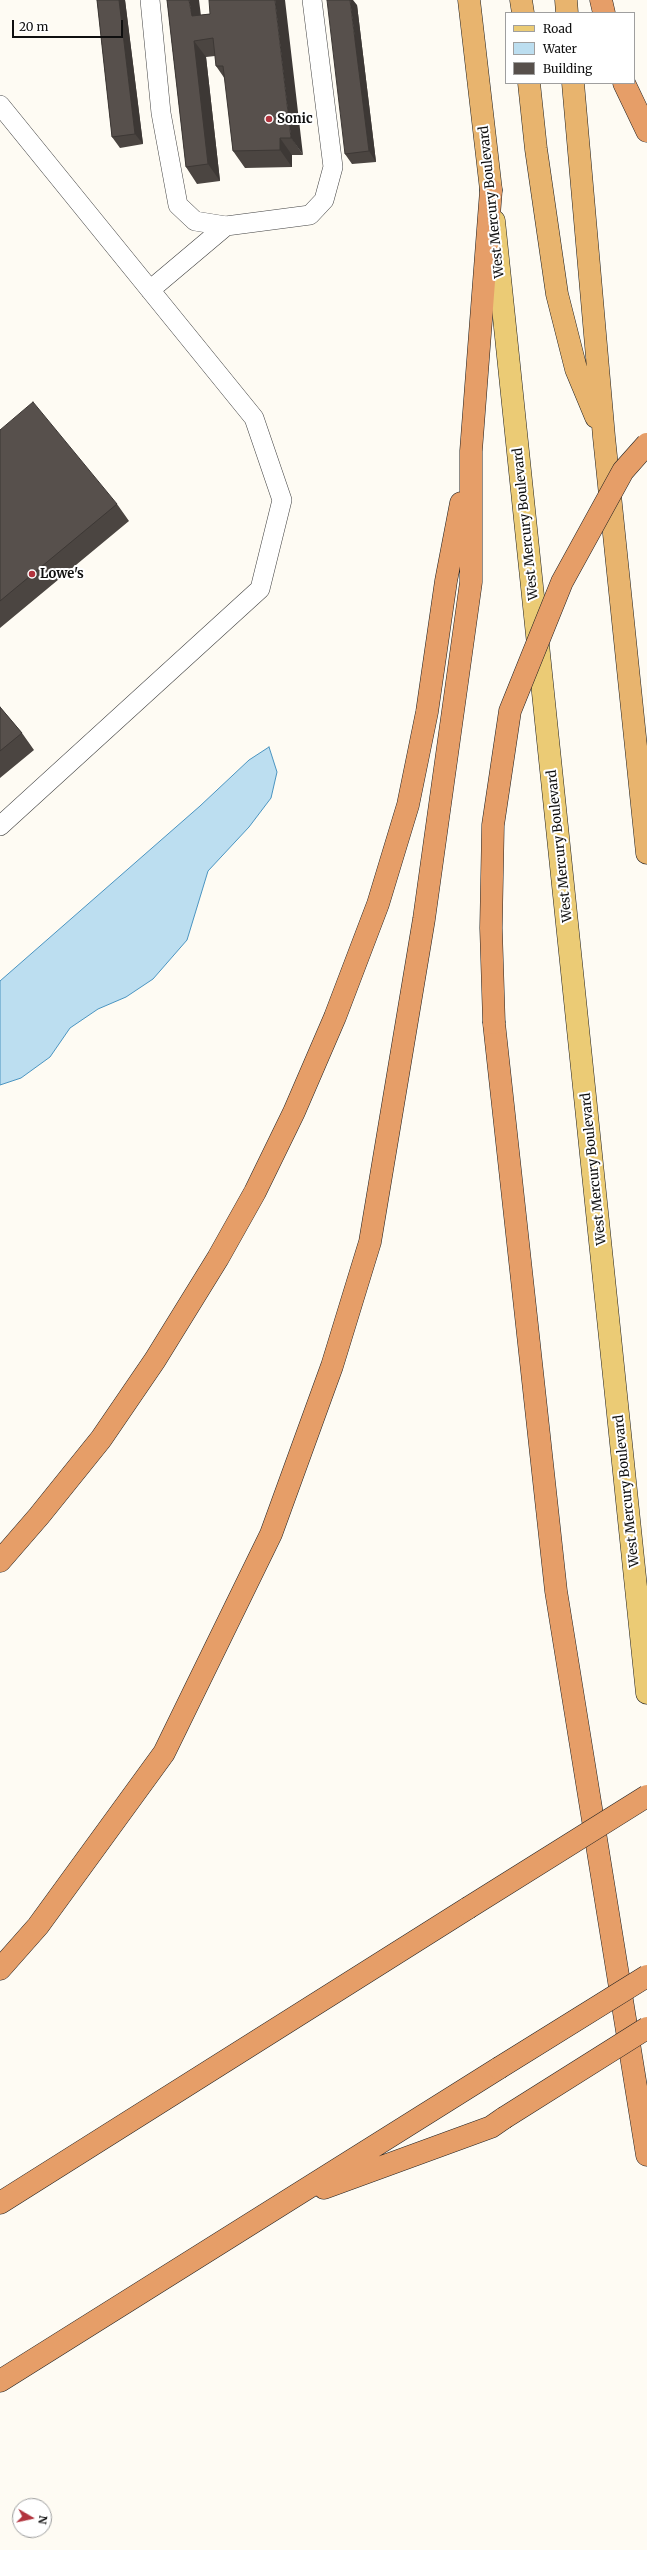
<!DOCTYPE html>
<html>
<head>
<meta charset="utf-8">
<style>
	body { margin:0 }
	#map { position:relative; width:647px; height:2550px; overflow:hidden; background:#fefbf3; font-family:Merriweather,serif }
	canvas { display:block }
	.legend { position:absolute; left:505px; top:12px; width:130px; height:72px; box-sizing:border-box; background:#fff; border:1px solid #9f9f9f; margin:0; padding:5px 7px; list-style:none; font-size:12px; color:#0f0f0f }
	.legend li { display:flex; align-items:center; gap:8px; height:20px }
	.legend b { width:20px; border:1px solid #9f9f9f }
	.north { position:absolute; left:12px; top:2498px; width:40px; height:40px; box-sizing:border-box; background:#fff; border:1px solid #9f9f9f; border-radius:50%; rotate:99deg; font-size:11px; font-weight:700; line-height:16px; text-align:center; color:#0f0f0f }
	.north::after { content:''; display:block; margin:auto; width:14px; height:18px; background:#b2343e; clip-path:polygon(50% 0,100% 100%,50% 72%,0 100%) }
	.scale { position:absolute; left:12px; top:20px; width:111px; height:18px; box-sizing:border-box; border:2px solid #0f0f0f; border-top:0; padding-left:5px; font-size:12px; line-height:14px; white-space:nowrap; color:#0f0f0f; -webkit-text-stroke:3px #fff; paint-order:stroke }
</style>
</head>
<body>
<div id="map">
<canvas width="647" height="2550"></canvas>
<ul class="legend">
<li><b style="height:5px;background:#ebcb75"></b>Road</li>
<li><b style="height:11px;background:#bcdef0"></b>Water</li>
<li><b style="height:11px;background:#57504c"></b>Building</li>
</ul>
<div class="north">N</div>
<div class="scale">20 m</div>
</div>
<script>
const context = document.querySelector('canvas').getContext('2d');
context.lineJoin = 'round';
function paint(path, color) { context.fillStyle = color; context.fill(path, 'evenodd'); }
const toPath = rows => new Path2D(rows.map(r => 'M' + r).join(''));
function strokePath(path, color, width, dash) { context.strokeStyle = color; context.lineWidth = width; context.lineCap = dash ? 'butt' : 'round'; context.setLineDash(dash || []); context.stroke(path); }
function write(font, color, halo, rows, align = 'center') {
  context.font = font + ' Merriweather,serif'; context.lineWidth = 4; context.setLineDash([]); context.textBaseline = 'middle'; context.strokeStyle = halo; context.fillStyle = color; for (const [text, x, y, turn = 0] of rows) {
    context.save(); context.translate(x, y); context.rotate((+turn || 0) * Math.PI / 180); context.textAlign = isNaN(turn) ? turn : align; if (halo) context.strokeText(text, 0, 0); context.fillText(text, 0, 0); context.restore();
  }
}
const water = toPath([
	[269,747,277,772,271,798,249,827,208,871,187,940,153,979,126,997,98,1009,70,1028,50,1057,21,1078,0,1085,0,981,200,806,249,760,269,747]
]);
const service = toPath([
	[150,0,161,113,178,205,195,221,226,226,310,215,324,200,333,167,312,0],
	[0,105,254,418,282,500,260,589,0,826],
	[150,290,226,226]
]);
const primary = toPath([
	[494,221,647,1693]
]);
const trunk = toPath([
	[469,0,491,190],
	[521,0,523,13],
	[566,0,567,13],
	[529,83,536,149,557,294,576,369,596,417],
	[573,83,604,437,647,853]
]);
const motorway = toPath([
	[601,0,604,13],
	[624,83,647,131],
	[494,1023,556,1591,647,2155],
	[0,1561,39,1516,101,1439,155,1360,218,1258,255,1192,294,1112,335,1017,378,904,408,805,427,712,446,581,461,503],
	[0,1969,38,1926,164,1753,271,1534,332,1366,370,1242,424,919,471,582,471,451,491,190],
	[324,2188,491,2127,504,2118],
	[0,2203,468,1908],
	[0,2381,499,2068]
]);
const motorwayBridge = toPath([
	[494,1023,491,928,493,825,510,711,562,582,623,471,647,444],
	[468,1908,647,1796],
	[499,2068,647,1976],
	[504,2118,647,2028]
]);
const wall = toPath([
	[97,0,125,0,143,144,120,148,112,137],
	[167,0,201,15,210,14,303,155,292,155,292,167,245,168,233,151,225,79,216,66,215,56,206,57,220,181,197,184,186,167],
	[357,5,376,162,352,164,345,154],
	[0,430,117,504,129,521,0,628],
	[0,707,22,733,34,750,0,778]
]);
const shadedWall = toPath([
	[119,0,125,0,143,144,135,134],
	[189,0,199,0,203,32,192,16],
	[275,0,285,0,303,155,291,138],
	[350,0,353,0,357,5,376,162,369,151],
	[194,41,206,57,220,181,208,164],
	[280,138,292,155,292,167,280,150]
]);
const building = toPath([
	[97,0,119,0,135,134,112,137,97,0],
	[167,0,189,0,192,16,210,14,209,0,275,0,291,138,280,138,280,150,233,151,223,66,216,66,213,38,194,41,208,164,186,167,167,0],
	[327,0,350,0,369,151,345,154,327,0],
	[33,402,117,504,0,601,0,430,33,402],
	[0,707,22,733,0,751,0,707]
]);
const markers = [
	[269,119,4,"#b2343e"],
	[32,574,4,"#b2343e"]
];
const poiNames = [
	["Sonic",277,119],
	["Lowe's",40,574]
];
const streetNames = [
	["West Mercury Boulevard",492,202,-96],
	["West Mercury Boulevard",526,524,-96],
	["West Mercury Boulevard",560,846,-96],
	["West Mercury Boulevard",594,1169,-96],
	["West Mercury Boulevard",627,1491,-96]
];
paint(water, '#bcdef0');
strokePath(water, '#4a94c0', 1);
strokePath(service, '#424242', 20);
strokePath(primary, '#202020', 23);
strokePath(trunk, '#202020', 23);
strokePath(motorway, '#202020', 23);
strokePath(service, '#fff', 19);
strokePath(primary, '#ebcb75', 22);
strokePath(trunk, '#e8b46e', 22);
strokePath(motorway, '#e69e68', 22);
strokePath(motorwayBridge, '#202020', 23, []);
strokePath(motorwayBridge, '#e69e68', 22);
paint(wall, '#4b4541');
paint(shadedWall, '#3d3835');
paint(building, '#57504c');
strokePath(building, '#3d3835', 1);
for (const [x, y, r, color] of markers) { const dot = new Path2D(); dot.arc(x, y, r, 0, 2 * Math.PI); context.fillStyle = color; context.fill(dot); strokePath(dot, '#fff', 1.5); }
write('bold 13px', '#0f0f0f', '#fff', poiNames, 'left');
write('13px', '#0f0f0f', '#fff', streetNames);
</script>
</body>
</html>
